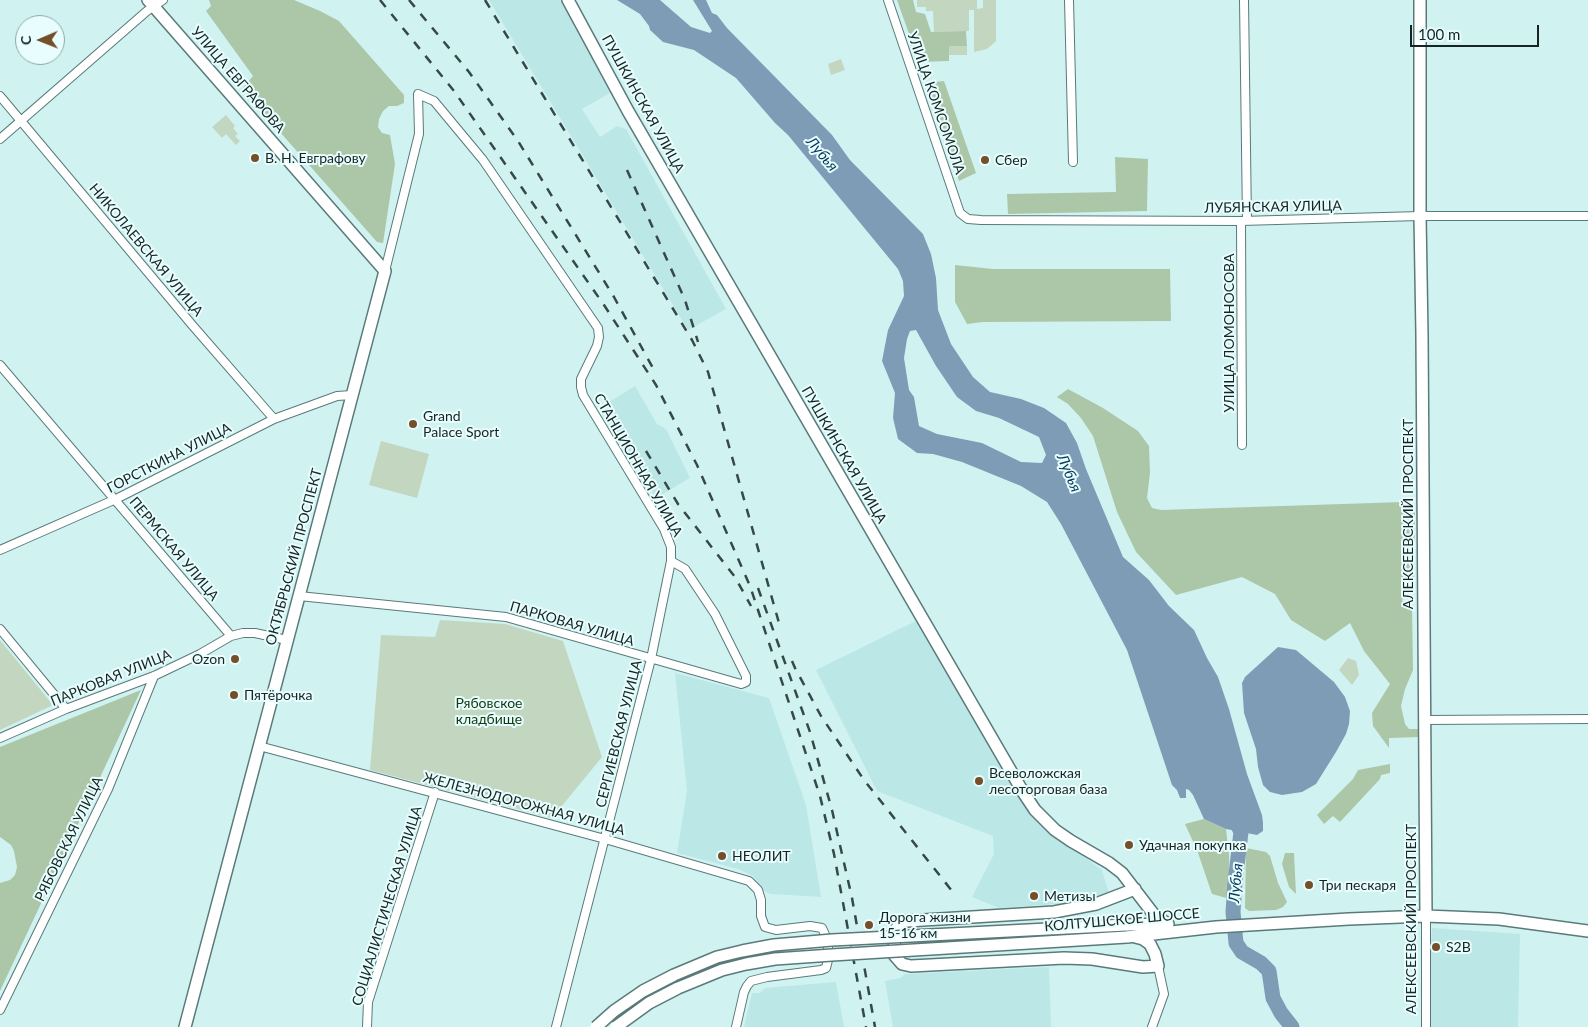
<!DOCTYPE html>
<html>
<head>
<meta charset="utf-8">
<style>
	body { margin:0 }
	#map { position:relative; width:1588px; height:1027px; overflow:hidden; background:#d0f3f2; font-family:Lato,sans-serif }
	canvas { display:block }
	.north { position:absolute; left:15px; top:15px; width:50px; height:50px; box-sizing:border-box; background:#e8fdfd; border:1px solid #94a6a6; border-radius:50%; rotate:269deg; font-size:14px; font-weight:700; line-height:20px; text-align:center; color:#162423 }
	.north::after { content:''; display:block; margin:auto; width:18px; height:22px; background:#744f2a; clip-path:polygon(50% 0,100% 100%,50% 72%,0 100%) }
	.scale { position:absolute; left:1410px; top:25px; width:129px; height:22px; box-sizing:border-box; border:2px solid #162423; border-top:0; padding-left:6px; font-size:15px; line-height:18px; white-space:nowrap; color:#162423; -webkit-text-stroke:4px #e8fdfd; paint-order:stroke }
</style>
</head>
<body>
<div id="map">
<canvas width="1588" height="1027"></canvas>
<div class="north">С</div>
<div class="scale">100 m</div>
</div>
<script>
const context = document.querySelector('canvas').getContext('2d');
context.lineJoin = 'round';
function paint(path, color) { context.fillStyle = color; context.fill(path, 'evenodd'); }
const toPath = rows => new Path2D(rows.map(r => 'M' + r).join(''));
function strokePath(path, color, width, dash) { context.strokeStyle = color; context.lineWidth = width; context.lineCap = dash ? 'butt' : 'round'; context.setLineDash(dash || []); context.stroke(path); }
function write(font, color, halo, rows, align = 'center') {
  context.font = font + ' Lato,sans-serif'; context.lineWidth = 4; context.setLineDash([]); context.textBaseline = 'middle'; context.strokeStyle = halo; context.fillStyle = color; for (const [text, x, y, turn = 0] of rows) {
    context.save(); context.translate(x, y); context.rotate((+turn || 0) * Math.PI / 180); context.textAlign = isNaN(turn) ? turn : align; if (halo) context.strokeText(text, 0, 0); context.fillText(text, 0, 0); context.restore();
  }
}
const built = toPath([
	[489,0,560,0,610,93,582,109,600,137,617,126,626,129,726,309,688,330],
	[635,386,657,424,666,429,690,478,656,498,601,407],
	[926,616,1048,830,1102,870,1109,893,1071,903,999,908,972,897,994,854,993,836,877,791,816,670],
	[675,673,769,698,806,805,821,897,770,894,763,890,753,876,738,869,677,853,687,791],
	[1432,928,1520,934,1518,1027,1429,1027,1429,971],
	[1049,967,1051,1027,893,1027,885,981,901,978,905,974],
	[836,982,844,1027,744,1027,752,993,760,993,765,988]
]);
const green = toPath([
	[917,0,977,0,977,9,983,8,983,0,996,0,996,41,987,49,974,52,974,10,969,10,969,31,934,32,933,11,926,11,926,7,917,7],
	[949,46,967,46,967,55,949,55],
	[841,59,845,70,831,75,828,64],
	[226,115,235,126,233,128,238,134,235,136,240,141,236,145,226,134,222,138,212,127],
	[381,441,429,454,417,498,369,485],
	[440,620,505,624,563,641,602,757,552,818,370,770,381,635,435,637],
	[0,640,53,705,0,730],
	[1348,658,1356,661,1359,675,1352,685,1339,670]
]);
const forest = toPath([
	[209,0,294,0,320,11,339,21,404,95,404,103,397,106,389,106,383,111,379,119,378,127,382,133,390,135,395,164,383,243,377,242,242,89,253,76,206,11,211,6],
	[897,0,913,0,916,12,925,14,931,32,966,31,967,46,949,46,949,61,919,62],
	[944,81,976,173,959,181,926,83],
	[1115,157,1148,159,1147,211,1008,214,1007,194,1116,192],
	[955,265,993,269,1170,269,1171,321,983,322,967,324,955,302],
	[1068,389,1103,408,1138,431,1149,446,1150,473,1147,498,1152,508,1161,510,1403,502,1415,507,1414,588,1404,593,1402,601,1412,605,1413,670,1405,689,1401,706,1405,724,1409,729,1419,729,1420,737,1389,738,1389,748,1373,726,1372,713,1390,684,1364,651,1350,623,1325,641,1291,620,1275,594,1242,577,1176,595,1136,552,1117,512,1093,436,1081,418,1068,404,1057,397],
	[141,690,0,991,0,883,10,880,15,875,17,867,14,851,11,845,0,837,0,747],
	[1390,764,1390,773,1381,775,1380,779,1340,822,1333,816,1324,824,1317,815,1353,779,1358,770],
	[1204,819,1226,829,1229,855,1230,899,1212,894,1197,850,1185,824],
	[1246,848,1266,852,1270,856,1278,883,1287,902,1283,907,1276,910,1249,911,1245,908],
	[1285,853,1294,853,1296,894,1289,887,1282,864]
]);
const water = toPath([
	[617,0,660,0,691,27,710,33,712,31,693,0,706,0,712,13,717,15,727,28,832,135,850,160,923,234,931,254,936,278,938,310,951,344,973,377,990,392,1021,399,1044,408,1066,423,1077,443,1086,469,1123,557,1149,580,1169,606,1194,630,1207,658,1218,677,1229,709,1247,774,1262,815,1263,823,1263,831,1257,835,1226,829,1204,819,1193,795,1189,790,1186,789,1186,798,1180,798,1177,790,1172,785,1127,650,1061,524,1047,502,1021,486,962,462,933,454,917,453,898,439,893,418,895,393,882,361,888,330,904,296,903,281,898,269,788,135,775,123,736,78,694,50,663,42,650,30,649,26,640,14],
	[916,330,936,366,957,397,976,411,999,418,1039,437,1046,455,1042,463,1021,462,982,443,937,434,919,426,914,397,909,390,904,358,907,339,910,331],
	[1278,647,1296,650,1334,682,1345,697,1350,711,1349,724,1346,734,1336,752,1316,784,1302,792,1282,795,1270,792,1263,785,1258,767,1256,749,1244,713,1242,683,1245,677]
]);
const river = toPath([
	[1232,813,1241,832,1235,883,1233,912,1236,943,1242,952,1261,963,1269,971,1273,998,1281,1013,1292,1027]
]);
const street = toPath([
	[888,0,960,213,968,219,981,220,1241,221,1420,216,1588,216],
	[1069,0,1073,162],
	[1244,0,1247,221],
	[0,96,193,326,274,419],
	[0,139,147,11,163,0],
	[1241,221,1242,445],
	[0,365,231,636],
	[0,550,116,499,274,419,337,396,352,395],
	[299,596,506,617,741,684,746,682,746,676,715,614,685,569,671,561,671,547,664,529,583,395,581,387,581,379,597,346,599,337,598,328,483,160,434,101,418,94,419,134,385,271],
	[0,629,66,709],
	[1424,720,1588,719],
	[0,738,66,709,154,676,200,654,231,636,243,633,255,633,287,640],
	[259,746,605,839,749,881,758,890,761,900,761,916,765,927,776,930,810,926,822,928,827,939,829,956,826,968,821,970,767,977,751,981,747,986,744,992,736,1027],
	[0,1010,108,789,154,676],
	[367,1027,368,1002,435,792],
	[556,1027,651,659,671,561],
	[1152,1027,1164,994,1158,966],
	[1426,1027,1426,916]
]);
const secondary = toPath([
	[148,0,385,271,185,1027],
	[568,0,628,111,1023,792,1035,810,1055,830,1071,841,1109,863,1122,873,1155,916,1168,924],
	[1420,0,1420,216,1422,335,1426,916],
	[1135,889,1096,904,1054,912,907,921,902,923,895,930,894,936,895,956,902,964,911,966,1064,958,1092,959,1143,967,1158,966],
	[1126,925,1166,924],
	[1127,937,1216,927,1349,919,1426,916,1499,919,1588,931],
	[1135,937,1143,939,1150,944,1155,954,1158,966]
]);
const rail = toPath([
	[380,0,454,91,604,305,656,385,697,465,750,586,820,796,834,854,866,1027],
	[409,0,469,72,518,141,614,297,654,370],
	[485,0,692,340,708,372,781,630],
	[627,170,685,300,698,342],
	[646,451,678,504,735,577,751,606],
	[758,588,810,732,832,810,852,898,875,1027],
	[792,661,795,668,821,716,864,780,956,896]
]);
const secondaryBridge = toPath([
	[596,1027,614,1011,643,991,674,975,717,957,742,951,774,945,832,940,1126,925],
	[616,1027,649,1003,678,988,722,970,746,964,775,959,832,955,1127,937]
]);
const markers = [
	[255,158,5,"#744f2a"],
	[985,160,5,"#744f2a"],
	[413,424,5,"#744f2a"],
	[235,659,5,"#744f2a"],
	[234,695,5,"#744f2a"],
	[979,781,5,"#744f2a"],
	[1129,845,5,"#744f2a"],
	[722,856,5,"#744f2a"],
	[1309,885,5,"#744f2a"],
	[1034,896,5,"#744f2a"],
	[869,925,5,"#744f2a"],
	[1436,947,5,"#744f2a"]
];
const streetNames = [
	["УЛИЦА ЕВГРАФОВА",238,80,49],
	["УЛИЦА КОМСОМОЛА",936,103,71],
	["ПУШКИНСКАЯ УЛИЦА",643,104,61],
	["ЛУБЯНСКАЯ УЛИЦА",1273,207,-1],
	["НИКОЛАЕВСКАЯ УЛИЦА",146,250,50],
	["УЛИЦА ЛОМОНОСОВА",1229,333,-90],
	["ПУШКИНСКАЯ УЛИЦА",844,455,60],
	["ГОРСТКИНА УЛИЦА",169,458,-27],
	["СТАНЦИОННАЯ УЛИЦА",638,465,60],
	["АЛЕКСЕЕВСКИЙ ПРОСПЕКТ",1408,514,-90],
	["ПЕРМСКАЯ УЛИЦА",174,549,50],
	["ОКТЯБРЬСКИЙ ПРОСПЕКТ",294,557,-75],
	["ПАРКОВАЯ УЛИЦА",572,624,16],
	["ПАРКОВАЯ УЛИЦА",111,678,-22],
	["СЕРГИЕВСКАЯ УЛИЦА",619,734,-76],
	["ЖЕЛЕЗНОДОРОЖНАЯ УЛИЦА",524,804,15],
	["РЯБОВСКАЯ УЛИЦА",69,839,-64],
	["СОЦИАЛИСТИЧЕСКАЯ УЛИЦА",387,906,-73],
	["АЛЕКСЕЕВСКИЙ ПРОСПЕКТ",1411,919,-90],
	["КОЛТУШСКОЕ ШОССЕ",1122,920,-5]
];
const poiNames = [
	["В. Н. Евграфову",265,158],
	["Сбер",995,160],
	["Grand",423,416],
	["Palace Sport",423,432],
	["Ozon",225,659,"right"],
	["Пятёрочка",244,695],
	["Всеволожская",989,773],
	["лесоторговая база",989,789],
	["Удачная покупка",1139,845],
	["НЕОЛИТ",732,856],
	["Три пескаря",1319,885],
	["Метизы",1044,896],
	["Дорога жизни",879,917],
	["15-16 км",879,933],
	["S2B",1446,947]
];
const parkNames = [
	["Рябовское",489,703],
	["кладбище",489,719]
];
const waterNames = [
	["Лубья",822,154,50],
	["Лубья",1069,473,67],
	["Лубья",1236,883,-85]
];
paint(built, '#bbe7e6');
paint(green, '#c2d6c0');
paint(forest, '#abc7a8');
paint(water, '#7f9cb7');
strokePath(river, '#7f9cb7', 15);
strokePath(street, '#5a7a79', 10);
strokePath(secondary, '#5a7a79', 14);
strokePath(street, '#fff', 8);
strokePath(secondary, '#fff', 11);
strokePath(rail, '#364847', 2.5, [9, 9]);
strokePath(secondaryBridge, '#5a7a79', 14, []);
strokePath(secondaryBridge, '#fff', 11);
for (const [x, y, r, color] of markers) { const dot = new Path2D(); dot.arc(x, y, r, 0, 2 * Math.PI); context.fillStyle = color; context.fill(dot); strokePath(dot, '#e8fdfd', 2); }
write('14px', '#162423', '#e8fdfd', streetNames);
write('14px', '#162423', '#e8fdfd', poiNames, 'left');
write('14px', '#123910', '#e8fdfd', parkNames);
write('italic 15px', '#05375c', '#e8fdfd', waterNames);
</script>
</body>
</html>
